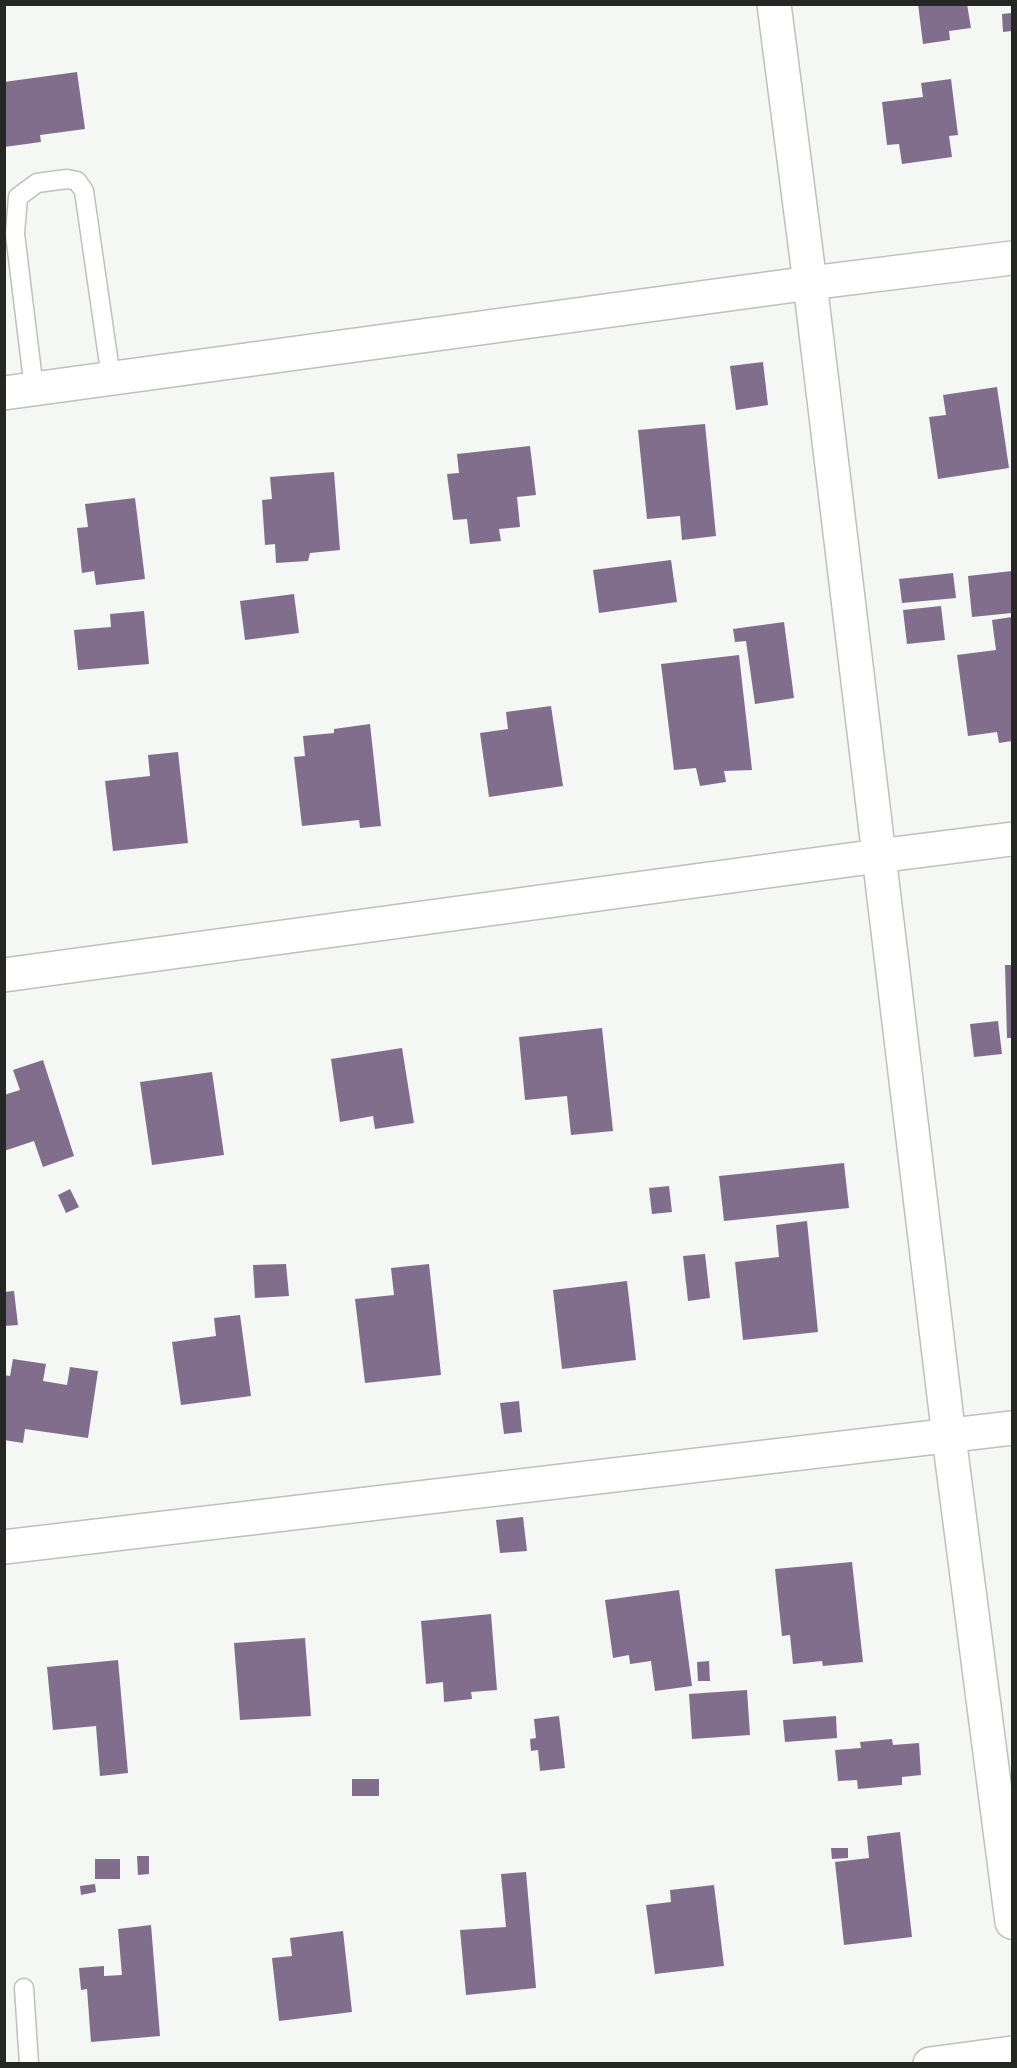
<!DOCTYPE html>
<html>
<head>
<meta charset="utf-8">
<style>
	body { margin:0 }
	#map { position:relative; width:1017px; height:2068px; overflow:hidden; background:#f4f7f3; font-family:Spectral,serif }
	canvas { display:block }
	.frame { position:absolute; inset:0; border:6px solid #252725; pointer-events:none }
</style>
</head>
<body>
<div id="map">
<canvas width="1017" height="2068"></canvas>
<div class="frame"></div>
</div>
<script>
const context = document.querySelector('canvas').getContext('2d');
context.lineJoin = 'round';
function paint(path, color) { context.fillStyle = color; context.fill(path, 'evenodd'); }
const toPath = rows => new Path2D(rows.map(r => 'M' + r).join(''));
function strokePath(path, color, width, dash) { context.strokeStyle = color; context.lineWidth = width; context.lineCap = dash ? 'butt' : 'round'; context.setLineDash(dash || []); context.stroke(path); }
const building = toPath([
	[918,4,967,4,971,28,949,31,950,40,923,44],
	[1012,13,1012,31,1003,32,1002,14],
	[77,72,85,129,40,135,41,142,4,147,4,82],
	[951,79,958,135,949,136,952,157,902,164,899,144,887,145,882,102,923,97,921,83],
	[763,362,768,405,736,410,730,366],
	[997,387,1009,468,938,479,929,417,946,415,943,395],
	[705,424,716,536,682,540,680,516,647,519,638,430],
	[530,446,536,495,517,497,520,527,499,529,501,541,470,544,467,519,453,520,447,474,459,473,457,454],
	[334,472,340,550,310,553,308,561,276,563,275,544,265,545,262,500,272,499,270,477],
	[135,498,145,579,96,585,94,571,82,573,77,528,88,527,85,504],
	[671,560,677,602,599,613,593,570],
	[1012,571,1012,613,972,617,968,576],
	[953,573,956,598,902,603,899,579],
	[294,594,299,633,245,640,240,601],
	[941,606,945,640,907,644,903,610],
	[144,611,149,664,78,670,74,630,111,627,110,614],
	[1012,617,1012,741,999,743,997,732,968,736,957,655,996,650,992,620],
	[784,622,794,698,755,704,746,641,735,642,733,629],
	[739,655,752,770,724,771,726,782,700,786,696,768,674,770,661,664],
	[551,706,563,786,489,797,480,733,508,729,506,712],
	[370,724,381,826,360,828,359,820,302,826,294,757,305,756,303,736,334,733,334,729],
	[178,752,188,843,113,851,105,781,150,776,148,755],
	[1005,965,1012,965,1012,1038,1007,1038],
	[998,1021,1002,1054,974,1057,970,1024],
	[602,1028,613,1131,571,1135,567,1096,525,1100,519,1037],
	[402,1048,414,1123,375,1129,373,1116,340,1122,331,1059],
	[43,1060,74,1156,43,1167,34,1141,4,1151,4,1095,20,1090,13,1070],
	[212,1072,224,1155,152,1165,140,1082],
	[844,1163,849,1208,724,1221,719,1176],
	[669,1186,672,1212,652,1214,649,1188],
	[70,1189,79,1207,66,1213,58,1195],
	[807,1221,818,1332,743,1340,735,1262,779,1257,776,1225],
	[705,1254,710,1298,688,1301,683,1256],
	[286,1264,289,1296,255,1298,253,1265],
	[429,1264,441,1375,365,1383,355,1299,394,1295,391,1268],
	[627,1281,636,1360,562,1369,553,1290],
	[14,1291,18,1325,4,1326,4,1292],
	[240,1315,251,1396,181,1405,172,1342,216,1336,214,1318],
	[13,1359,46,1364,43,1381,67,1385,70,1367,98,1371,88,1438,25,1429,23,1443,4,1440,4,1375,10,1376],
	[519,1401,522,1432,504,1434,500,1403],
	[523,1517,527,1551,500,1553,496,1520],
	[852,1562,863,1662,823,1666,822,1661,793,1664,790,1635,782,1636,775,1569],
	[679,1590,692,1686,655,1691,651,1661,630,1664,629,1655,613,1658,605,1600],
	[491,1614,497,1690,471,1692,472,1699,444,1702,443,1682,426,1684,421,1621],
	[305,1638,311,1716,240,1720,234,1643],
	[118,1660,128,1773,100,1776,96,1726,53,1730,47,1667],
	[709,1661,710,1681,698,1681,697,1662],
	[747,1690,750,1735,692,1739,689,1694],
	[559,1716,565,1768,540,1771,538,1750,531,1751,530,1739,536,1738,534,1719],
	[836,1716,837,1738,785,1742,783,1720],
	[892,1739,893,1745,919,1743,921,1775,902,1777,902,1785,858,1789,857,1780,838,1781,835,1750,861,1748,860,1742],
	[352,1779,379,1779,379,1796,352,1796],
	[900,1832,912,1937,844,1945,835,1862,869,1858,867,1836],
	[831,1848,848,1848,848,1858,832,1859],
	[137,1856,149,1856,149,1874,138,1875],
	[95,1859,120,1859,120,1879,95,1879],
	[526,1872,536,1988,466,1995,460,1930,506,1927,501,1874],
	[95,1884,96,1892,81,1895,80,1886],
	[714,1885,724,1966,655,1974,646,1905,671,1902,670,1890],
	[151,1925,160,2036,91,2042,87,1989,81,1990,79,1968,104,1966,104,1976,122,1975,118,1929],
	[343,1931,352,2012,279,2021,272,1958,292,1956,290,1938]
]);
const service = toPath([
	[34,389,15,234,18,197,37,183,67,179,77,181,84,191,111,378],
	[24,1988,29,2064]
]);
const minor = toPath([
	[774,4,810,283,949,1437,1012,1922],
	[4,393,810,283,1012,258],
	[4,975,878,856,1012,839],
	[4,1547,1012,1428],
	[930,2064,1012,2053]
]);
paint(building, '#816e8d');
strokePath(service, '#bdc1bc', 21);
strokePath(minor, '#bdc1bc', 36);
strokePath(service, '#fff', 18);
strokePath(minor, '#fff', 33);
</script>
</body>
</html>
